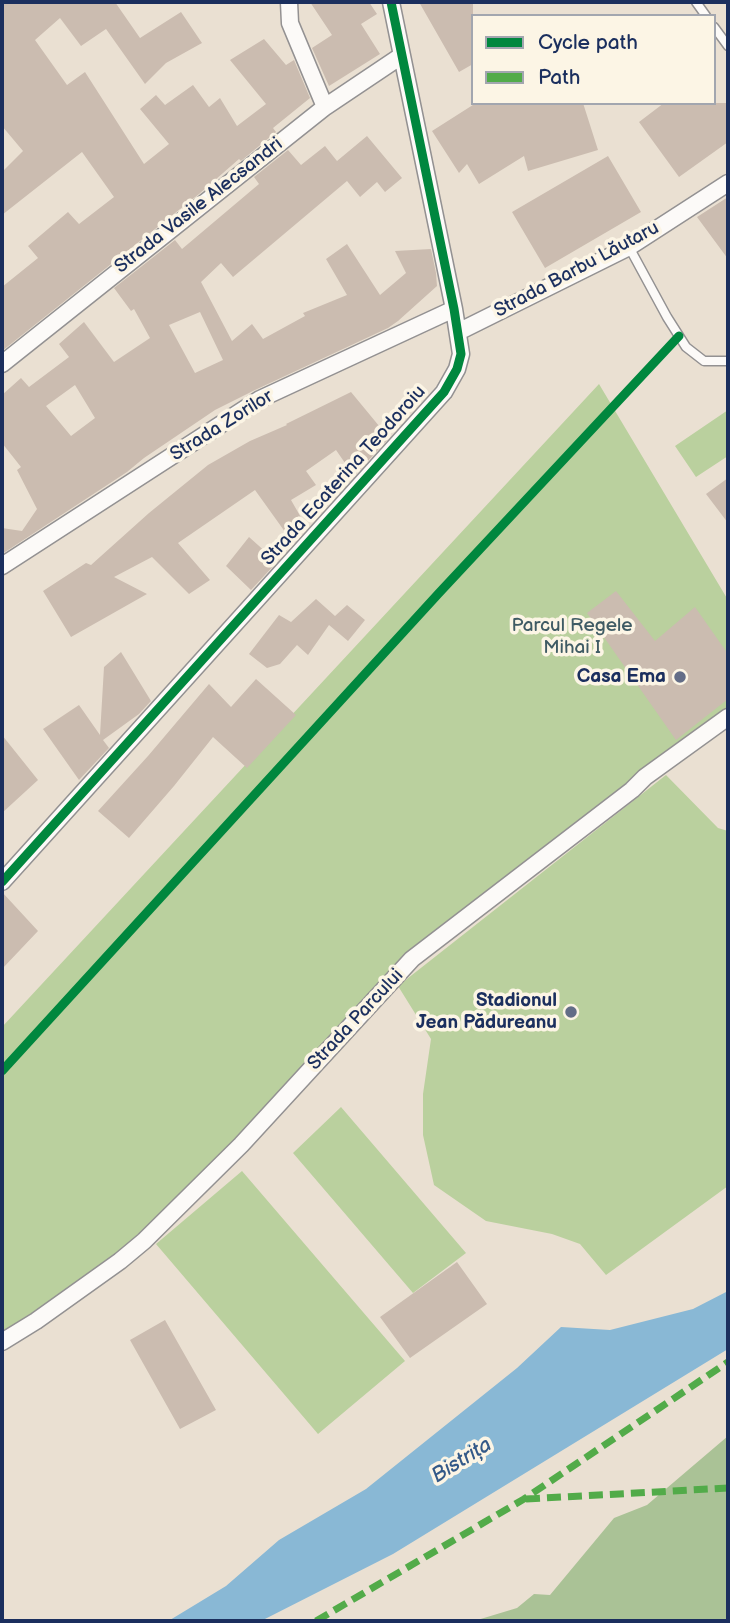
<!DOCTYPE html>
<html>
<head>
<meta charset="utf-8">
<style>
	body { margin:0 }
	#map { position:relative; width:730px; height:1623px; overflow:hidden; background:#eae0d2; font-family:"Balsamiq Sans",sans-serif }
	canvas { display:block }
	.frame { position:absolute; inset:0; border:4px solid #1b2f5e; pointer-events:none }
	.legend { position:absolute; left:471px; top:14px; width:245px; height:91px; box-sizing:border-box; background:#fcf5e5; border:2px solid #a2a6af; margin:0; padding:9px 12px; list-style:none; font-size:21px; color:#1b2f5e }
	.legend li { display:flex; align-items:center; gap:14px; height:35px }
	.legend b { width:35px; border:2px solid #a2a6af }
</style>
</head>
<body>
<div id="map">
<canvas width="730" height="1623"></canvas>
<div class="frame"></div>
<ul class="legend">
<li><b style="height:9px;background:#00873e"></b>Cycle path</li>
<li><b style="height:9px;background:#52ab49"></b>Path</li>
</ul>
</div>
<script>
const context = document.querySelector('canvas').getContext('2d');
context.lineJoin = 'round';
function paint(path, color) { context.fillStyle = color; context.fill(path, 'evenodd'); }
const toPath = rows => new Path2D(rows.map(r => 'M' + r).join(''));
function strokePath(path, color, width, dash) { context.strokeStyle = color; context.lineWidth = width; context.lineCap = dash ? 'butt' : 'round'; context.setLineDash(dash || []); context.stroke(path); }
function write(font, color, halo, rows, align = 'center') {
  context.font = font + ' "Balsamiq Sans",sans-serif'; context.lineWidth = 7; context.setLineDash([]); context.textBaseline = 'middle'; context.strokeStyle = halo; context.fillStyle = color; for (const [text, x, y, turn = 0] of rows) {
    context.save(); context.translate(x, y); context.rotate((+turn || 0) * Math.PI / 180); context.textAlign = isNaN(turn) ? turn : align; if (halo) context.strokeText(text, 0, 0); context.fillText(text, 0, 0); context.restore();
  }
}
const green = toPath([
	[599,384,728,600,728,708,412,959,120,1261,2,1332,2,1027],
	[728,410,728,456,696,477,675,446],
	[666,775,718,828,728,831,728,1186,606,1275,580,1244,552,1234,486,1221,434,1185,423,1135,423,1094,431,1039,398,986],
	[341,1107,466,1253,413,1293,293,1153],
	[242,1171,405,1361,318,1434,156,1244]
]);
const forest = toPath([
	[728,1436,728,1621,474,1621,517,1608,534,1594,550,1595,614,1518,647,1505]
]);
const water = toPath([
	[728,1291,728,1349,393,1554,261,1621,164,1621,170,1620,226,1586,279,1540,366,1489,517,1368,561,1327,610,1330,693,1309]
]);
const building = toPath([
	[2,2,115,2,140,38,181,12,202,43,166,63,145,84,106,29,81,46,60,18,35,40,67,85,85,72,144,164,169,144,140,109,156,95,165,105,193,85,209,107,220,98,237,126,266,104,230,60,264,39,286,65,294,60,310,98,273,128,276,132,241,161,239,159,199,194,2,351,2,287,38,258,28,246,68,212,79,224,114,197,82,152,2,215,2,172,23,151,2,126],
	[310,2,369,2,377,14,361,24,380,54,329,86,312,48,332,35],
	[419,2,473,2,473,64,459,72],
	[476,103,583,103,598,150,528,171,524,156,479,184,467,164,459,173,432,131],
	[664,103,728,103,728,142,679,177,639,122],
	[367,136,402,178,385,192,377,182,360,197,347,181,233,277,221,263,201,282,232,341,252,324,263,339,305,316,303,313,347,295,326,259,347,244,380,295,406,273,395,251,431,249,436,273,437,286,398,321,388,328,255,390,215,410,144,458,127,472,2,554,2,528,22,531,37,509,17,470,21,467,2,443,2,395,21,378,29,387,69,357,59,344,84,322,114,362,150,338,134,309,131,311,114,288,175,240,182,249,259,184,254,177,288,150,301,165,325,146,337,161],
	[200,312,223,360,195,373,169,325],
	[75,385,95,418,71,436,46,406],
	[608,156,641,212,545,268,512,212],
	[728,197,728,259,697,217],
	[351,392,389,438,354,476,336,450,306,471,316,485,291,500,307,528,293,543,255,490,178,543,210,580,189,594,152,557,114,577,147,594,71,637,43,591,86,563,91,565,149,513,208,465,250,441,287,425,286,424],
	[728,478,728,523,706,494],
	[249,537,277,562,251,590,226,566],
	[616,591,655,641,695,607,728,654,728,699,676,740,587,613],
	[316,599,335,616,347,605,365,620,348,641,329,625,308,655,297,645,280,664,267,668,249,654,279,615,291,622],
	[121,652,151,701,139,714,103,740,109,748,79,780,43,729,79,705,100,735,104,667],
	[256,679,296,715,247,768,213,737,174,786,129,838,98,811,148,756,209,684,231,707],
	[2,735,38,780,2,813],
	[2,892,38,931,2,969],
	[457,1262,487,1304,410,1358,380,1317],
	[165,1320,216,1410,180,1429,130,1340]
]);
const lane = toPath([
	[696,2,706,16],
	[714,27,728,46],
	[629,247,667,317,686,347,704,361,728,361]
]);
const street = toPath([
	[289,2,290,23,325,107],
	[458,332,629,247,728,183],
	[2,364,325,107,401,56],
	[2,566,260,399,454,309],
	[2,882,444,392,457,369,461,354,454,309,391,2],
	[2,1342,36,1321,120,1261,144,1241,241,1145,412,959,632,790,645,777,728,717]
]);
const quiet = toPath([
	[526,1499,728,1488],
	[316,1621,524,1499,728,1362]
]);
const cycleway = toPath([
	[2,882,444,392,457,369,461,354,454,309,391,2],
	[2,1071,439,593,679,336]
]);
const markers = [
	[680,677,7,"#636d87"],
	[571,1012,7,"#636d87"]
];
const streetNames = [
	["Strada Vasile Alecsandri",199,206,-38],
	["Strada Barbu Lăutaru",577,270,-28],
	["Strada Zorilor",222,426,-32],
	["Strada Ecaterina Teodoroiu",344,476,-48],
	["Strada Parcului",356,1020,-47]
];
const parkNames = [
	["Parcul Regele",572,626],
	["Mihai I",572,648]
];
const poiNames = [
	["Casa Ema",666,677],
	["Stadionul",557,1001],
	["Jean Pădureanu",557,1023]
];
const waterNames = [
	["Bistrița",462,1461,-32]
];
paint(green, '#bad09e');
paint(forest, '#aac296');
paint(water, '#89b8d5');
paint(building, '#cbbcb0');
strokePath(lane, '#939192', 11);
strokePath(street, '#939192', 19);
strokePath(lane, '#fcfaf8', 8);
strokePath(street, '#fcfaf8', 16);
strokePath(quiet, '#52ab49', 7, [14, 7]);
strokePath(cycleway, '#00873e', 9);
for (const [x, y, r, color] of markers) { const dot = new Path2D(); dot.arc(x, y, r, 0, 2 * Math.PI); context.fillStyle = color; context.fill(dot); strokePath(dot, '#fcf5e5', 2.5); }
write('19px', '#1b2f5e', '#fcf5e5', streetNames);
write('19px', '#3f5b64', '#fcf5e5', parkNames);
write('bold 19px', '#1b2f5e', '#fcf5e5', poiNames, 'right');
write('italic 21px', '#335988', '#fcf5e5', waterNames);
</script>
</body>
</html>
